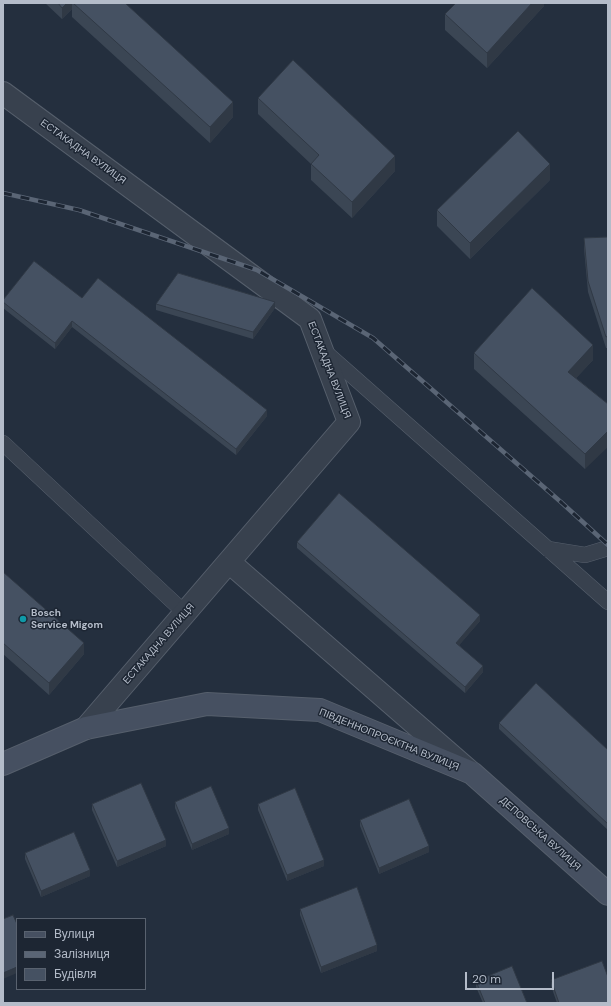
<!DOCTYPE html>
<html>
<head>
<meta charset="utf-8">
<style>
	body { margin:0 }
	#map { position:relative; width:611px; height:1006px; overflow:hidden; background:#242f3e; font-family:"DM Sans",sans-serif }
	canvas { display:block }
	.frame { position:absolute; inset:0; border:4px solid #b4bcc9; pointer-events:none }
	.legend { position:absolute; left:16px; top:918px; width:130px; height:72px; box-sizing:border-box; background:#1d2633; border:1px solid #59626f; margin:0; padding:5px 7px; list-style:none; font-size:12px; color:#b4bcc9 }
	.legend li { display:flex; align-items:center; gap:8px; height:20px }
	.legend b { width:20px; border:1px solid #59626f }
	.scale { position:absolute; left:465px; top:972px; width:89px; height:18px; box-sizing:border-box; border:2px solid #b4bcc9; border-top:0; padding-left:5px; font-size:12px; line-height:14px; white-space:nowrap; color:#b4bcc9; -webkit-text-stroke:3px #1d2633; paint-order:stroke }
</style>
</head>
<body>
<div id="map">
<canvas width="611" height="1006"></canvas>
<div class="frame"></div>
<ul class="legend">
<li><b style="height:5px;background:#465061"></b>Вулиця</li>
<li><b style="height:5px;background:#5a6575"></b>Залізниця</li>
<li><b style="height:11px;background:#455162"></b>Будівля</li>
</ul>
<div class="scale">20 m</div>
</div>
<script>
const context = document.querySelector('canvas').getContext('2d');
context.lineJoin = 'round';
const toPath = rows => new Path2D(rows.map(r => 'M' + r).join(''));
function strokePath(path, color, width, dash) { context.strokeStyle = color; context.lineWidth = width; context.lineCap = dash ? 'butt' : 'round'; context.setLineDash(dash || []); context.stroke(path); }
function paint(path, color) { context.fillStyle = color; context.fill(path, 'evenodd'); }
function write(font, color, halo, rows, align = 'center') {
  context.font = font + ' "DM Sans",sans-serif'; context.lineWidth = 3; context.setLineDash([]); context.textBaseline = 'middle'; context.strokeStyle = halo; context.fillStyle = color; for (const [text, x, y, turn = 0] of rows) {
    context.save(); context.translate(x, y); context.rotate((+turn || 0) * Math.PI / 180); context.textAlign = isNaN(turn) ? turn : align; if (halo) context.strokeText(text, 0, 0); context.fillText(text, 0, 0); context.restore();
  }
}
const lane = toPath([
	[323,350,608,602],
	[3,443,185,613],
	[548,549,585,555,608,548]
]);
const street = toPath([
	[3,93,310,319,349,422,86,728],
	[229,562,468,770]
]);
const secondary = toPath([
	[3,764,86,728,207,704,320,710,472,773,608,894]
]);
const rail = toPath([
	[3,193,79,210,257,270,373,338,562,503,608,545]
]);
const wall = toPath([
	[45,3,125,3,233,117,210,143,72,17,72,9,62,19],
	[544,3,544,6,487,68,445,30,445,14],
	[258,98,395,171,352,218,311,180,311,164,258,114],
	[550,180,470,259,437,226,437,210],
	[608,237,608,348,606,348,588,292,584,249,584,238],
	[82,298,267,416,236,455,72,327,55,349,3,308,3,300],
	[156,304,275,308,253,339,156,310],
	[474,353,593,360,576,378,608,404,585,469,474,369],
	[297,542,480,621,459,645,483,672,465,693,297,548],
	[3,572,84,654,49,695,3,654],
	[499,723,608,750,608,830,499,729],
	[175,802,229,834,192,850,175,808],
	[92,804,166,846,117,867,92,810],
	[258,804,324,866,287,881,258,810],
	[360,820,429,852,379,874,360,826],
	[25,853,90,876,41,897,25,859],
	[300,909,377,951,321,973,300,915],
	[551,980,608,1003,557,1003,551,986],
	[476,981,527,1003,483,1003,476,987]
]);
const shadedWall = toPath([
	[67,3,72,3,72,9,62,19,62,8],
	[532,3,544,3,544,6,487,68,487,53],
	[233,102,233,117,210,143,210,127],
	[395,156,395,171,352,218,352,202],
	[550,164,550,180,470,259,470,243],
	[275,302,275,308,253,339,253,332],
	[72,321,72,327,55,349,55,343],
	[593,345,593,360,568,387,568,372],
	[267,410,267,416,236,455,236,449],
	[608,431,608,447,585,469,585,454],
	[480,615,480,621,456,649,456,643],
	[84,643,84,654,49,695,49,683],
	[483,666,483,672,465,693,465,687],
	[229,828,229,834,192,850,192,844],
	[166,840,166,846,117,867,117,861],
	[429,846,429,852,379,874,379,868],
	[324,860,324,866,287,881,287,875],
	[90,870,90,876,41,897,41,891],
	[377,945,377,951,321,973,321,967],
	[17,967,17,973,3,979,3,973]
]);
const building = toPath([
	[58,3,67,3,62,8,58,3],
	[73,3,125,3,233,102,210,127,73,3],
	[456,3,532,3,487,53,445,14,456,3],
	[293,60,395,156,352,202,311,164,319,155,258,98,293,60],
	[518,131,550,164,470,243,437,210,518,131],
	[608,237,608,336,606,337,588,281,584,238,608,237],
	[34,261,82,298,98,278,267,410,236,449,72,321,55,343,3,302,3,300,34,261],
	[178,273,275,302,253,332,156,304,178,273],
	[532,288,593,345,568,372,608,404,608,431,585,454,474,353,532,288],
	[339,493,480,615,456,643,483,666,465,687,297,542,339,493],
	[3,572,84,643,49,683,3,643,3,572],
	[536,683,608,750,608,824,499,723,536,683],
	[141,783,166,840,117,861,92,804,141,783],
	[211,786,229,828,192,844,175,802,211,786],
	[295,788,324,860,287,875,258,804,295,788],
	[409,799,429,846,379,868,360,820,409,799],
	[74,832,90,870,41,891,25,853,74,832],
	[357,887,377,945,321,967,300,909,357,887],
	[13,915,17,924,17,967,3,973,3,919,13,915],
	[602,961,608,977,608,1003,559,1003,551,980,602,961],
	[512,966,527,1003,485,1003,476,981,512,966]
]);
const markers = [
	[23,619,4,"#0f9aa8"]
];
const streetNames = [
	["ЕСТАКАДНА ВУЛИЦЯ",83,152,36],
	["ЕСТАКАДНА ВУЛИЦЯ",329,370,69],
	["ЕСТАКАДНА ВУЛИЦЯ",159,644,-49],
	["ПІВДЕННОПРОЄКТНА ВУЛИЦЯ",389,740,22],
	["ДЕПОВСЬКА ВУЛИЦЯ",540,834,42]
];
const poiNames = [
	["Bosch",31,613],
	["Service Migom",31,625]
];
strokePath(lane, '#565f6c', 16);
strokePath(street, '#565f6c', 24);
strokePath(secondary, '#565f6c', 24);
strokePath(lane, '#38414e', 15);
strokePath(street, '#38414e', 22);
strokePath(secondary, '#465061', 22);
strokePath(rail, '#5a6575', 4.5);
strokePath(rail, '#1d2633', 3, [9]);
paint(wall, '#3b4654');
paint(shadedWall, '#303945');
paint(building, '#455162');
strokePath(building, '#303945', 1);
for (const [x, y, r, color] of markers) { const dot = new Path2D(); dot.arc(x, y, r, 0, 2 * Math.PI); context.fillStyle = color; context.fill(dot); strokePath(dot, '#1d2633', 1.5); }
write('10px', '#b4bcc9', '#1d2633', streetNames);
write('bold 10px', '#b4bcc9', '#1d2633', poiNames, 'left');
</script>
</body>
</html>
